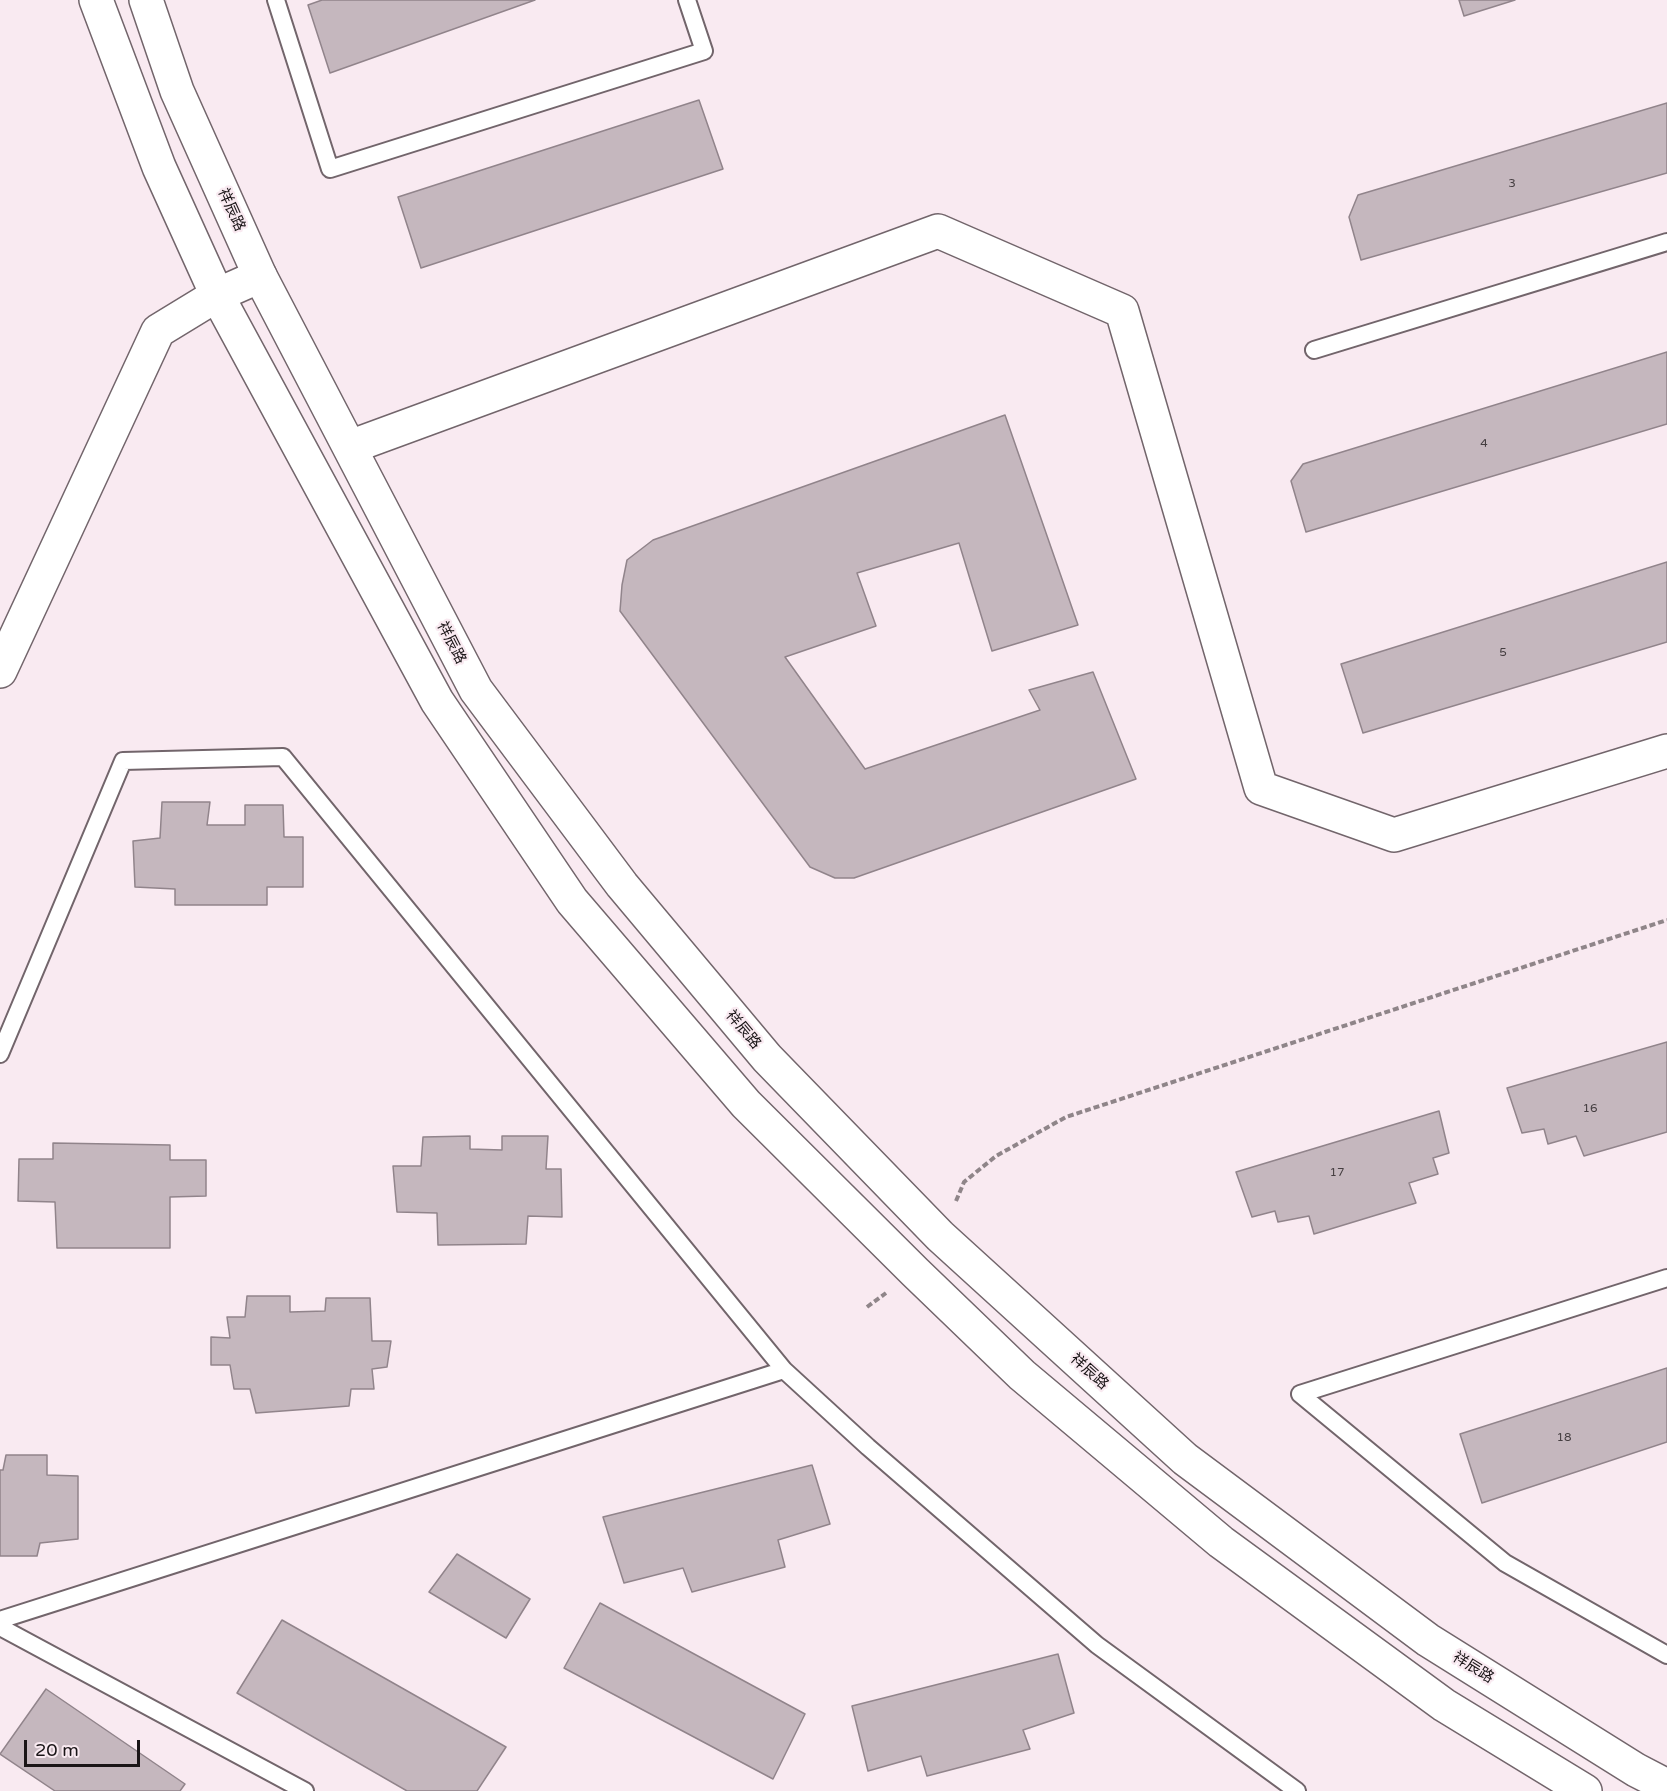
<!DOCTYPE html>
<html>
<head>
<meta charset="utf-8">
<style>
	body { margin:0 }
	#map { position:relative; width:1667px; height:1791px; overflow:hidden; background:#f9eaf1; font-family:"Varela Round",sans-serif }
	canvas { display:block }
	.scale { position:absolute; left:24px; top:1740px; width:116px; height:27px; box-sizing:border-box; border:3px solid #1a1517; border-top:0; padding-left:8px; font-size:18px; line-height:21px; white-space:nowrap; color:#1a1517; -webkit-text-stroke:4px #f9eaf1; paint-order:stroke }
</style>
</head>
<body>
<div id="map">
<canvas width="1667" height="1791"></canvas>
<div class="scale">20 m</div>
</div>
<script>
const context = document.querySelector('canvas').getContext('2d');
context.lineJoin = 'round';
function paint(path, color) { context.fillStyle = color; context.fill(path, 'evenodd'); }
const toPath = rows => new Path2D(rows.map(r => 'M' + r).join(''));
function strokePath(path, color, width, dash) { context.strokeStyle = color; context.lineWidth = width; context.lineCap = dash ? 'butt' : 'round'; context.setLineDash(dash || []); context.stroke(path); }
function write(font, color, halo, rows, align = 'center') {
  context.font = font + ' "Varela Round","Noto Sans SC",sans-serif'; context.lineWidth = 4.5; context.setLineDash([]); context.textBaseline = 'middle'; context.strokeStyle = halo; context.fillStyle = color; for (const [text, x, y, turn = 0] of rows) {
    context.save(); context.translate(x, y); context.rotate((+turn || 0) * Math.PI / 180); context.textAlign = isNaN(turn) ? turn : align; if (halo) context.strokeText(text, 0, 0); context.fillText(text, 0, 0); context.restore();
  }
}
const building = toPath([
	[322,0,535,0,330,73,308,5,322,0],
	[1459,0,1515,0,1464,16,1459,0],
	[699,100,723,169,421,268,398,197,699,100],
	[1667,103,1667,173,1361,260,1349,217,1358,195,1667,103],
	[1667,352,1667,424,1306,532,1291,481,1303,464,1667,352],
	[1005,415,1078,625,992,651,959,543,857,573,876,626,785,657,865,769,1040,710,1029,690,1093,672,1136,779,854,878,835,878,810,867,620,611,622,585,627,560,653,540,1005,415],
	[1667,562,1667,642,1363,733,1341,664,1667,562],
	[162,802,210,802,207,825,245,825,245,805,283,805,284,837,303,837,303,887,267,887,267,905,175,905,175,889,135,887,133,841,160,838,162,802],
	[1667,1042,1667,1132,1584,1156,1576,1136,1548,1144,1544,1129,1522,1133,1507,1088,1667,1042],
	[1439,1111,1449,1153,1433,1158,1438,1174,1409,1183,1416,1203,1314,1234,1309,1216,1278,1222,1275,1211,1252,1217,1236,1172,1439,1111],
	[470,1136,470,1149,502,1150,502,1136,548,1136,546,1169,561,1169,562,1217,528,1216,526,1244,438,1245,437,1213,397,1212,393,1166,421,1166,423,1137,470,1136],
	[53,1143,170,1145,170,1160,206,1160,206,1196,170,1197,170,1248,57,1248,55,1202,18,1201,19,1159,53,1159,53,1143],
	[247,1296,290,1296,290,1312,325,1311,326,1298,370,1298,372,1341,391,1341,387,1367,372,1369,374,1389,351,1389,349,1406,256,1413,250,1389,234,1389,230,1365,211,1365,211,1337,230,1338,227,1317,245,1317,247,1296],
	[1667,1368,1667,1442,1482,1503,1460,1434,1667,1368],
	[6,1455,47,1455,47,1475,78,1476,78,1539,40,1543,37,1556,0,1556,0,1470,3,1470,6,1455],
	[812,1465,830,1524,778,1540,785,1567,692,1592,683,1568,624,1583,603,1517,812,1465],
	[457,1554,530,1599,506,1638,429,1592,457,1554],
	[600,1603,805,1714,773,1779,564,1668,600,1603],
	[282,1620,506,1747,477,1791,407,1791,237,1693,282,1620],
	[1058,1654,1074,1713,1023,1730,1030,1749,927,1776,921,1756,868,1771,852,1706,1058,1654],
	[46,1689,185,1784,180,1791,55,1791,0,1754,46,1689]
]);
const path = toPath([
	[956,1201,964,1182,996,1156,1066,1117,1667,920],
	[867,1307,886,1293]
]);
const service = toPath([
	[276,0,330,169,704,51,687,0],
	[1314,350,1667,242],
	[0,1054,123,761,283,757,784,1370],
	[1667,1278,1300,1394,1505,1563,1667,1655],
	[0,1620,784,1370,868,1447,1097,1645,1297,1791],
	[0,1627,305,1791]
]);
const minor = toPath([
	[0,671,158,331,217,295,260,276]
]);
const tertiary = toPath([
	[96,0,159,167,217,295,437,701,572,901,746,1104,915,1272,1022,1375,1221,1542,1444,1705,1585,1791],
	[146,0,177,91,260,276,476,690,622,885,767,1058,940,1236,1185,1459,1428,1640,1636,1770,1667,1786],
	[350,447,938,231,1122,311,1261,788,1394,835,1667,751]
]);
const numberNames = [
	["3",1512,184],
	["4",1484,444],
	["5",1503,653],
	["16",1590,1109],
	["17",1337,1173],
	["18",1564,1438]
];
const streetNames = [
	["祥辰路",231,210,66],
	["祥辰路",451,643,63],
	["祥辰路",743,1030,50],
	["祥辰路",1089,1372,42],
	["祥辰路",1473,1668,32]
];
paint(building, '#c5b7be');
strokePath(building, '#91848b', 1.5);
strokePath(service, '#72656b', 20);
strokePath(minor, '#72656b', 36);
strokePath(tertiary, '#72656b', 36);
strokePath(path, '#8f8589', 4, [6, 3]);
strokePath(service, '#fff', 16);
strokePath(minor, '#fff', 33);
strokePath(tertiary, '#fff', 33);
write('12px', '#453e41', null, numberNames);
write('15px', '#1a1517', '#f9eaf1', streetNames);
</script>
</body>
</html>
